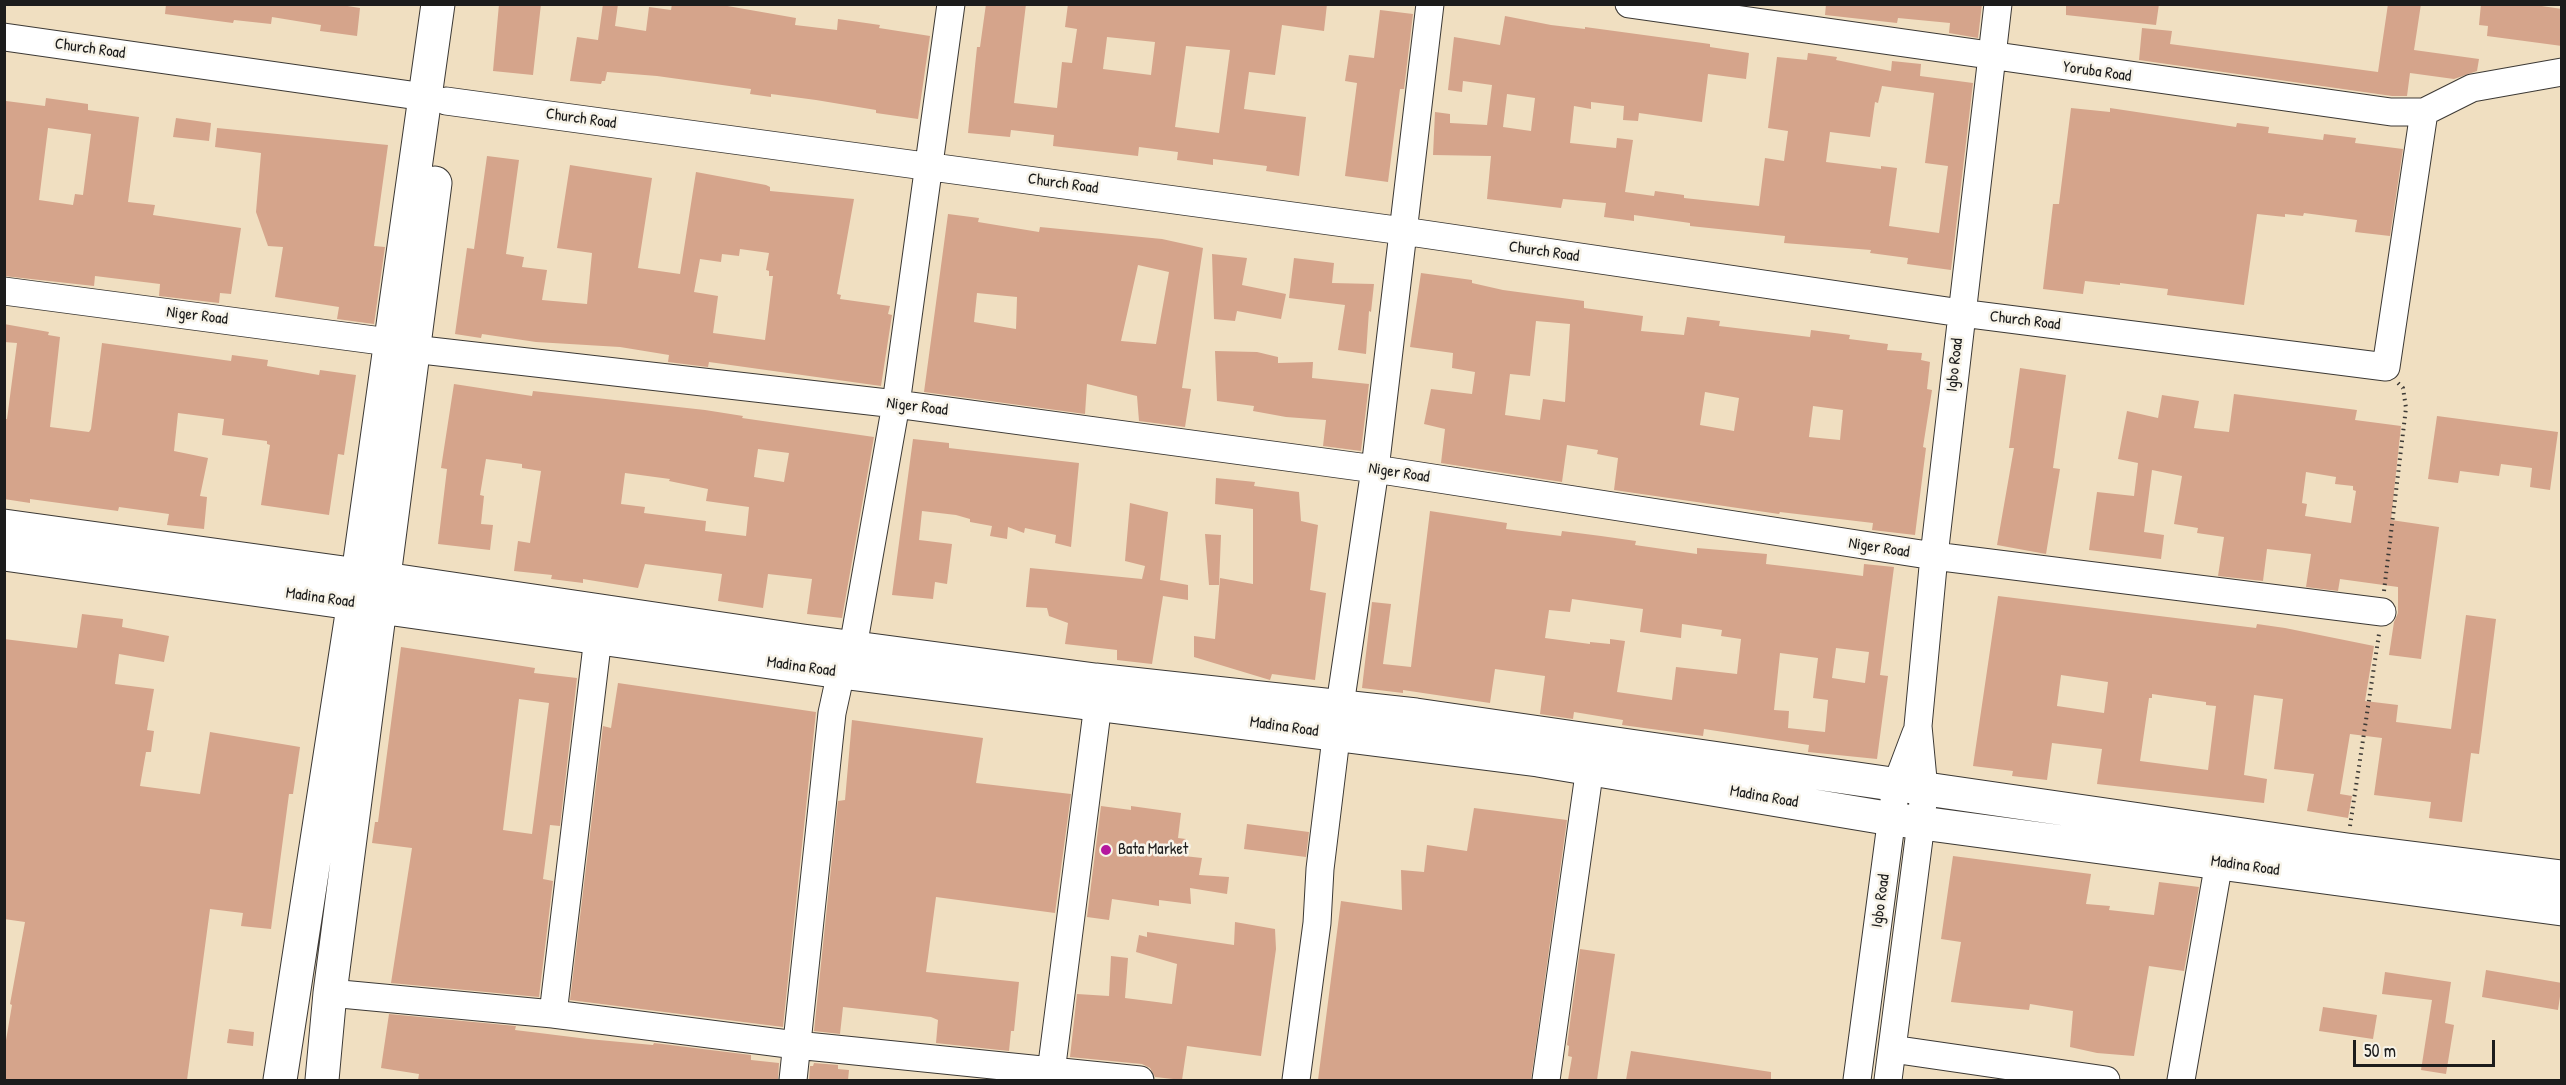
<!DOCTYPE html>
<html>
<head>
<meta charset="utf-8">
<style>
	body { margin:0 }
	#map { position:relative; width:2566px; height:1085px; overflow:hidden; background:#f0dfc1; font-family:"Patrick Hand",sans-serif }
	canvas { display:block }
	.frame { position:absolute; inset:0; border:6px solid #1c1c1c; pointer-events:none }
	.scale { position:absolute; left:2353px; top:1040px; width:142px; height:27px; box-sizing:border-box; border:3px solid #1c1c1c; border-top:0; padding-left:8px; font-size:18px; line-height:21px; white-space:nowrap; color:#1c1c1c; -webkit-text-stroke:4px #f7f3e8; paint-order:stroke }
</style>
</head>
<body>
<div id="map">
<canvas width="2566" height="1085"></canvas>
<div class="frame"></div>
<div class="scale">50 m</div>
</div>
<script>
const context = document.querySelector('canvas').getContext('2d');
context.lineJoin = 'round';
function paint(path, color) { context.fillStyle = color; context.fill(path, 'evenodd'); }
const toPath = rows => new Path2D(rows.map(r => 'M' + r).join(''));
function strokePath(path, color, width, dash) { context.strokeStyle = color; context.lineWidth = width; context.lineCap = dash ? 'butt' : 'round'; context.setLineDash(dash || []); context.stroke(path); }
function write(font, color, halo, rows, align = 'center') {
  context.font = font + ' "Patrick Hand",sans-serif'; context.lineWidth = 5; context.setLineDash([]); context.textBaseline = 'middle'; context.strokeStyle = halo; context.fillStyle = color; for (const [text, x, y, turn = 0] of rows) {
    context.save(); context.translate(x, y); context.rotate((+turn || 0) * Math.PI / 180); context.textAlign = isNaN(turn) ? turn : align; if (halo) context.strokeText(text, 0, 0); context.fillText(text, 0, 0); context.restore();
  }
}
const building = toPath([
	[166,4,335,4,360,8,357,36,320,31,321,25,272,17,271,24,234,20,233,23,165,14],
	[499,4,541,4,533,75,493,71],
	[603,4,618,4,615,26,646,31,649,7,671,10,672,4,716,4,796,18,795,25,837,30,838,19,880,25,879,28,930,36,918,119,876,113,876,110,816,100,771,94,771,97,750,94,751,89,657,76,607,72,605,81,602,81,601,84,570,81,577,37,598,40],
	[986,4,1026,4,1014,103,1057,108,1062,62,1072,63,1077,29,1065,27,1068,4,1327,4,1324,31,1282,25,1275,75,1249,72,1244,109,1306,117,1299,176,1266,171,1267,166,1213,159,1213,165,1177,160,1178,152,1139,147,1138,156,1053,146,1054,135,1011,130,1010,137,968,133,977,47,980,47],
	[1107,37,1155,42,1151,75,1103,69],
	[1186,46,1230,50,1219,133,1175,127],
	[1826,4,1982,4,1978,38,1949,33,1950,23,1898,18,1897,23,1825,15],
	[2066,4,2159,4,2156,25,2066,15],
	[2388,4,2421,4,2414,50,2479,59,2477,71,2454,79,2410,73,2407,96,2392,96,2139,60,2142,28,2172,31,2170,44,2378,72],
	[2481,4,2528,4,2562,9,2562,46,2487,36,2488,26,2479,25],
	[1380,10,1413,14,1404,89,1400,89,1388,182,1345,176,1357,83,1345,81,1349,55,1374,58],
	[1505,16,1551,25,1585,29,1585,27,1710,44,1710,47,1749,53,1746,79,1708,74,1702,122,1639,113,1638,121,1623,120,1624,106,1591,102,1591,109,1574,106,1570,143,1616,148,1617,138,1633,140,1625,192,1654,196,1655,191,1684,195,1684,198,1759,206,1765,158,1784,161,1788,131,1768,128,1777,57,1807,60,1808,53,1837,57,1836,60,1891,71,1892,61,1921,64,1920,76,1973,83,1951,270,1907,264,1908,258,1870,253,1871,250,1784,243,1785,236,1690,226,1690,223,1634,215,1634,221,1604,217,1606,203,1563,199,1561,208,1487,199,1491,156,1433,155,1435,112,1450,114,1450,123,1487,125,1492,85,1463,81,1462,92,1448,90,1454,37,1500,45],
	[1882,86,1934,93,1925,163,1948,166,1939,233,1889,226,1897,168,1881,166,1881,169,1826,162,1830,132,1870,137,1875,102,1878,103],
	[1507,94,1535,98,1531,131,1503,127],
	[46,98,88,104,88,110,139,117,128,202,155,205,153,215,241,228,231,294,220,293,219,303,159,296,160,284,95,276,94,286,4,276,6,101,45,106],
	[48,128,91,134,83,195,75,194,73,205,39,200],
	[2071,108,2110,112,2110,108,2236,127,2237,123,2269,127,2268,133,2323,140,2324,134,2356,138,2355,143,2403,149,2390,236,2355,232,2357,220,2304,213,2303,216,2285,214,2285,217,2257,214,2244,305,2167,295,2168,289,2120,283,2120,285,2085,281,2083,294,2043,289,2053,204,2059,204],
	[176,118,211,123,209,141,173,137],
	[217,128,388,145,374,246,385,247,374,324,337,319,339,307,275,297,283,247,268,246,256,212,261,153,215,147],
	[487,156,519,160,506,254,524,257,522,267,547,270,542,300,587,304,592,253,557,248,570,165,652,178,638,268,680,274,696,172,766,185,770,187,770,191,854,199,837,294,841,295,840,299,890,306,888,314,892,315,881,386,709,362,708,367,668,362,669,355,620,347,536,342,482,334,481,338,455,334,467,248,474,249],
	[740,249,769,253,766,270,769,271,769,276,773,276,765,340,713,333,718,296,694,292,700,259,721,262,722,254,739,256],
	[948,214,979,218,978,222,1039,232,1040,227,1162,239,1203,248,1182,388,1191,389,1185,427,1139,421,1137,396,1087,384,1085,414,924,392],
	[1138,265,1169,272,1156,344,1121,341],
	[977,293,1017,297,1016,329,974,322],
	[1212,254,1247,258,1242,285,1286,294,1281,319,1237,311,1235,321,1214,319],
	[1294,258,1334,263,1332,283,1374,284,1371,312,1369,311,1366,354,1338,350,1345,305,1289,298],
	[1421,273,1472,280,1472,283,1503,290,1584,301,1584,308,1643,316,1641,331,1684,335,1687,317,1720,321,1719,326,1810,337,1811,330,1850,335,1849,339,1888,344,1887,350,1922,353,1921,360,1930,362,1927,389,1932,390,1923,447,1926,448,1915,535,1872,530,1873,523,1780,512,1779,514,1614,490,1618,458,1597,454,1598,450,1567,445,1562,482,1441,463,1445,429,1424,424,1431,389,1472,394,1475,372,1452,368,1453,353,1410,347],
	[1536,321,1570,324,1565,402,1543,399,1540,420,1505,415,1510,374,1530,376],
	[1705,392,1739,398,1734,431,1700,425],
	[1813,406,1843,410,1840,440,1809,437],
	[4,324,49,332,48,335,60,337,50,427,89,432,91,429,102,343,231,361,232,355,268,360,267,366,319,375,320,370,356,375,344,455,338,454,329,515,261,505,270,445,267,444,267,441,222,435,224,419,178,413,174,451,208,458,200,496,207,497,204,529,167,525,169,514,119,507,118,511,30,499,30,503,4,499,4,419,7,419,17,343,4,342],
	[1215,351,1257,352,1278,357,1278,363,1313,362,1312,378,1369,384,1361,451,1323,446,1326,420,1286,417,1253,411,1254,406,1217,401],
	[2020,368,2066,375,2053,468,2060,469,2046,554,1997,545,2014,448,2009,448],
	[454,384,532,396,533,391,705,410,743,416,742,418,874,437,842,618,807,614,812,579,768,574,763,608,718,601,722,574,645,564,638,588,583,579,583,583,551,579,552,575,514,571,518,541,530,543,541,471,522,468,522,464,486,459,480,495,484,496,481,524,493,525,490,550,438,544,447,469,441,468],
	[758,449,789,453,784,482,754,477],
	[625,473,670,479,669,481,708,489,706,501,749,507,746,536,705,531,706,521,644,513,645,507,621,504],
	[2234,394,2357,410,2355,420,2401,426,2391,520,2439,527,2421,659,2389,655,2394,622,2398,613,2398,587,2340,579,2338,591,2306,587,2311,554,2267,549,2263,581,2218,576,2224,537,2197,533,2198,528,2174,524,2182,476,2152,470,2144,532,2164,535,2161,559,2089,550,2097,492,2134,496,2138,463,2118,459,2127,411,2158,418,2162,395,2199,401,2194,428,2229,432],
	[2306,472,2336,477,2335,484,2353,486,2353,490,2356,491,2351,523,2305,516,2307,504,2302,503],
	[2437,416,2558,432,2550,490,2530,487,2532,468,2501,464,2499,476,2460,471,2458,483,2428,479],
	[913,439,949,443,949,448,1079,463,1071,547,1055,543,1056,535,1025,528,1024,533,1008,527,1007,539,990,536,992,526,970,522,970,519,956,515,922,511,919,540,952,544,947,584,935,582,933,599,892,595],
	[1216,478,1255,482,1254,486,1299,492,1301,521,1318,525,1310,590,1326,593,1315,680,1272,674,1270,680,1194,657,1194,636,1215,639,1220,578,1253,584,1253,509,1215,504],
	[1130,503,1168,512,1160,580,1188,585,1188,600,1163,596,1152,664,1117,660,1117,650,1065,644,1068,623,1049,616,1047,608,1026,607,1030,568,1142,579,1145,566,1125,561],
	[1430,511,1507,523,1506,529,1561,536,1562,531,1601,536,1636,541,1635,545,1697,554,1697,548,1767,554,1766,564,1825,571,1863,576,1864,564,1894,567,1880,675,1888,676,1877,759,1808,752,1809,745,1704,729,1703,736,1622,725,1623,720,1574,712,1573,719,1540,714,1545,676,1495,669,1490,703,1403,690,1403,693,1362,688,1372,602,1391,604,1383,664,1411,667],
	[1572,599,1643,609,1640,632,1681,638,1682,624,1722,630,1721,636,1741,639,1737,674,1676,667,1672,700,1617,692,1625,641,1610,639,1610,644,1590,642,1590,644,1545,638,1549,610,1570,612],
	[1836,648,1869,652,1865,683,1832,678],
	[1780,653,1818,658,1813,698,1828,700,1825,732,1788,728,1789,711,1774,710],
	[1205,534,1221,535,1219,585,1209,585],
	[1998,596,2256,628,2257,624,2285,628,2374,646,2365,701,2398,705,2396,722,2451,729,2466,615,2496,619,2479,754,2471,753,2462,822,2429,818,2431,802,2374,795,2382,738,2350,734,2340,794,2352,796,2348,818,2307,811,2314,774,2274,769,2283,699,2254,695,2244,775,2267,779,2264,803,2097,784,2102,749,2052,743,2047,780,2012,776,2013,771,1973,766],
	[2061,675,2108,682,2104,713,2057,706],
	[2152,694,2206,702,2206,705,2216,706,2208,770,2140,761,2149,698,2152,698],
	[82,614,123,619,122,627,169,636,164,662,119,654,115,684,154,689,147,730,154,731,151,752,146,752,140,786,200,794,210,732,300,747,293,794,289,794,271,929,241,926,243,913,210,909,187,1080,4,1080,4,1052,12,1005,10,1004,25,922,4,919,4,639,77,648],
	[401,647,535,668,534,673,577,678,560,826,550,825,543,879,553,881,539,997,391,983,412,848,372,843,375,822,378,822],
	[519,699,549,703,532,834,503,830],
	[618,683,816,712,783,1027,570,1000,603,726,611,728],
	[852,720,983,738,976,783,1071,794,1055,913,936,897,926,972,1019,982,1014,1031,1011,1031,1009,1051,936,1043,938,1020,931,1017,843,1007,840,1034,814,1031,838,801,845,800],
	[1101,806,1131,810,1131,806,1181,813,1178,838,1186,839,1184,856,1202,858,1199,875,1229,877,1227,894,1190,888,1191,904,1159,900,1159,906,1112,899,1109,920,1087,917],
	[1474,808,1567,820,1531,1080,1318,1080,1341,901,1402,910,1401,870,1424,872,1427,845,1467,851],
	[1247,824,1309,832,1306,857,1244,849],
	[1953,856,2091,874,2086,904,2110,906,2109,910,2154,915,2159,882,2199,887,2184,971,2149,966,2134,1056,2097,1053,2070,1047,2073,1011,2030,1004,2029,1010,1951,1002,1961,942,1941,939],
	[1235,922,1275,929,1276,949,1261,1056,1187,1046,1182,1080,1155,1077,1150,1068,1142,1064,1070,1057,1077,994,1109,996,1111,956,1128,958,1125,998,1172,1004,1177,964,1136,952,1139,935,1147,937,1147,932,1234,945],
	[1580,949,1615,954,1597,1080,1568,1080,1572,1057,1568,1056,1569,1046,1567,1045],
	[2486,970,2562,983,2558,1010,2482,997],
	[2385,972,2451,982,2445,1023,2454,1025,2446,1074,2421,1070,2432,1000,2382,994],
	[2323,1007,2377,1015,2373,1039,2319,1031],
	[389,1014,516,1026,515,1030,588,1039,653,1045,654,1043,751,1055,751,1060,779,1063,778,1080,418,1080,419,1074,381,1068],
	[229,1029,254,1032,253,1046,227,1043],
	[1631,1051,1771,1072,1771,1080,1626,1080],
	[814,1063,838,1065,838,1069,849,1070,848,1080,809,1080,810,1066,813,1066]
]);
const path = toPath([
	[2384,591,2406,408,2403,388,2398,383],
	[2350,826,2379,634]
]);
const minor = toPath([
	[1629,4,2391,112,2424,112,2472,88,2562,72],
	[4,37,425,97],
	[446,101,1403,231,1961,313,2386,367,2424,112],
	[4,291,389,342],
	[413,349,896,404,1375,469,1934,556,2382,612],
	[330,993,553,1014,796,1045,1140,1080],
	[553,1014,598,637],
	[1892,1049,2106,1080],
	[793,1080,832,713,841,672,853,647,896,404,951,4],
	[1050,1080,1098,704],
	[1296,1080,1317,923,1320,869,1340,705,1375,469,1430,4],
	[1546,1080,1590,767],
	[1857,1080,1896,786,1916,733],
	[1888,1080,1921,823,1924,790,1918,726,1934,556,1998,4],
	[2181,1080,2219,862]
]);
const major = toPath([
	[4,526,358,575,803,641,1095,680,1416,715,2347,850,2562,877],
	[4,554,841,672,1538,760,1892,819,2562,909],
	[280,1080,358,575,438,4],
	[322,1080,330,993,435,183]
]);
const markers = [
	[1106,850,6,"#b5179e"]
];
const streetNames = [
	["Church Road",90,49,8],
	["Yoruba Road",2097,72,8],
	["Church Road",581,119,8],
	["Church Road",1063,184,8],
	["Church Road",1544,252,8],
	["Niger Road",197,316,7],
	["Church Road",2025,321,7],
	["Igbo Road",1955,365,-84],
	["Niger Road",917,407,7],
	["Niger Road",1399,473,9],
	["Niger Road",1879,548,9],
	["Madina Road",320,598,8],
	["Madina Road",801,667,8],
	["Madina Road",1284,727,8],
	["Madina Road",1764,797,10],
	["Madina Road",2245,866,8],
	["Igbo Road",1881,901,-82]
];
const poiNames = [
	["Bata Market",1118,850]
];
paint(building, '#d5a48b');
strokePath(minor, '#3c3935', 29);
strokePath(major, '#3c3935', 35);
strokePath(path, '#3c3935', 4, [1.5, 4.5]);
strokePath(minor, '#fff', 27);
strokePath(major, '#fff', 33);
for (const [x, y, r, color] of markers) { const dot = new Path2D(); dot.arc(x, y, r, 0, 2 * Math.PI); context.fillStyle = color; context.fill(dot); strokePath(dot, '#f7f3e8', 2); }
write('16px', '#1c1c1c', '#f7f3e8', streetNames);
write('16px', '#1c1c1c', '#f7f3e8', poiNames, 'left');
</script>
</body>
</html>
